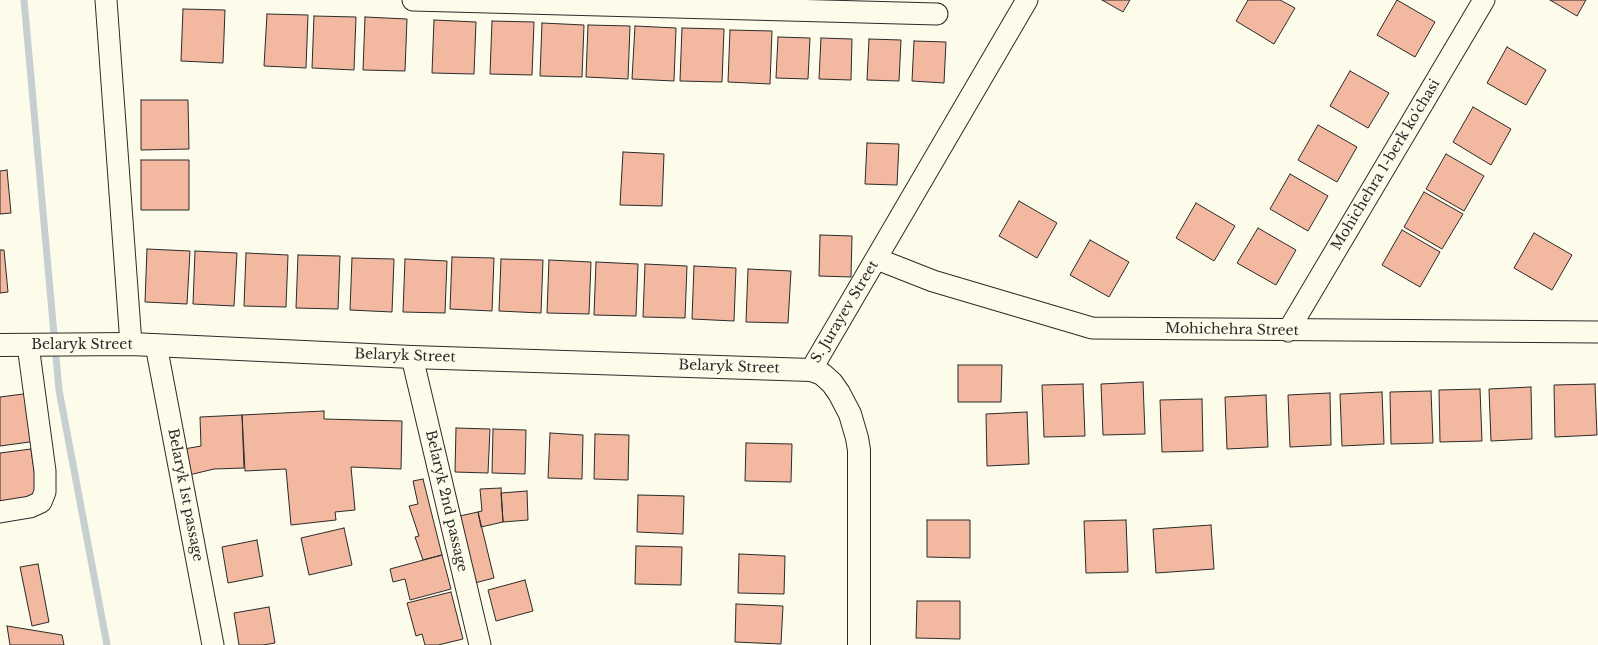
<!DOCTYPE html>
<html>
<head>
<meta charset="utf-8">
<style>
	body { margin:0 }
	canvas { display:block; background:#fdfbea }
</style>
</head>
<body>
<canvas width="1598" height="645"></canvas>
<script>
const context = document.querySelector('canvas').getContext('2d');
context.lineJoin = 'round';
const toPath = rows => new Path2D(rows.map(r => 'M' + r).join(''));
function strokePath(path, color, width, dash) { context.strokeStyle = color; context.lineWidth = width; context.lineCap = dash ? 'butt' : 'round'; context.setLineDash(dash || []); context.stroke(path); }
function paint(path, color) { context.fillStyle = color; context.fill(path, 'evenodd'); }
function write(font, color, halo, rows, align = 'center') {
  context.font = font + ' "Libre Baskerville",serif'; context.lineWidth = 3; context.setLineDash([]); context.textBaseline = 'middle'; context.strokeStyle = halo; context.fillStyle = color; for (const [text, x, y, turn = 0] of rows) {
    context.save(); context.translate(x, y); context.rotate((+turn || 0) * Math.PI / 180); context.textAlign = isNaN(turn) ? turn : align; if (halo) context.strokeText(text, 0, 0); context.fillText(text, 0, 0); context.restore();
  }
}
const stream = toPath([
	[24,0,59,390,107,645]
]);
const building = toPath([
	[1102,0,1130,0,1123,12,1102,0],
	[1248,0,1280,0,1295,8,1274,44,1236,21,1248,0],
	[1397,0,1435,22,1415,57,1377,35,1397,0],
	[1550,0,1586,0,1577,16,1550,0],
	[183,9,225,10,223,63,181,61,183,9],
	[267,14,308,15,306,68,264,66,267,14],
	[314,16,356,17,354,70,312,68,314,16],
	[365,17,407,19,405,71,363,70,365,17],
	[434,20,476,22,474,74,432,73,434,20],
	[492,21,534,22,532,75,490,74,492,21],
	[542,23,584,25,582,77,540,76,542,23],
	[588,25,630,26,628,79,586,77,588,25],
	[635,26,676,28,674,81,632,79,635,26],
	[682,28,724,29,722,82,680,81,682,28],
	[730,30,772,31,770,84,728,82,730,30],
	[778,37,810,38,808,79,776,78,778,37],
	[821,38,852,39,851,80,819,79,821,38],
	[869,39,901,40,899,81,867,80,869,39],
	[914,41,946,42,944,83,912,81,914,41],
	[1507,47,1546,70,1526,105,1487,83,1507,47],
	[1350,71,1389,93,1368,128,1330,106,1350,71],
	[141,100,188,100,189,149,141,150,141,100],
	[1473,107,1511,129,1491,165,1453,142,1473,107],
	[1318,125,1357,147,1337,182,1298,160,1318,125],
	[867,143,899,144,897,185,865,184,867,143],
	[623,152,664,154,662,206,620,205,623,152],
	[1446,154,1484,176,1464,211,1426,189,1446,154],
	[141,160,189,160,189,210,141,210,141,160],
	[7,170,11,213,0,214,0,171,7,170],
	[1290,174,1328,196,1308,231,1270,209,1290,174],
	[1424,192,1463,214,1442,249,1404,227,1424,192],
	[1019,201,1057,223,1037,258,999,236,1019,201],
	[1196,203,1235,226,1214,261,1176,238,1196,203],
	[1258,228,1296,250,1276,285,1237,263,1258,228],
	[1402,230,1440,252,1420,287,1382,265,1402,230],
	[1534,233,1572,255,1552,290,1514,268,1534,233],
	[820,235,852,236,851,277,819,276,820,235],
	[1090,240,1129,262,1109,297,1070,275,1090,240],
	[147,249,190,251,187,304,145,302,147,249],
	[0,250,4,250,8,292,0,293,0,250],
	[195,251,237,253,234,306,193,304,195,251],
	[246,253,288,255,286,307,244,306,246,253],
	[298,255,340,256,338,309,296,308,298,255],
	[452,257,494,258,492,311,450,309,452,257],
	[352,258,394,259,392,312,350,310,352,258],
	[405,259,447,261,445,313,403,312,405,259],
	[501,259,543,260,541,313,499,311,501,259],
	[549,260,591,262,589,314,547,313,549,260],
	[596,262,638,264,636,316,594,315,596,262],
	[645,264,687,266,685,318,643,317,645,264],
	[694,266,736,268,734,321,692,319,694,266],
	[748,269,791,271,788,323,746,322,748,269],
	[958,365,1002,365,1001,402,958,402,958,365],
	[1143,382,1145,434,1103,435,1101,384,1143,382],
	[1083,384,1085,436,1044,437,1042,385,1083,384],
	[1595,384,1597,435,1555,437,1554,385,1595,384],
	[1531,387,1532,439,1491,441,1489,389,1531,387],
	[1480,389,1482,441,1440,442,1439,390,1480,389],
	[1431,391,1433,443,1391,444,1390,392,1431,391],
	[1382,392,1384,444,1342,446,1340,394,1382,392],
	[31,393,37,441,0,446,0,397,31,393],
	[1330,393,1331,445,1290,447,1288,395,1330,393],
	[1266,395,1268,447,1227,449,1225,397,1266,395],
	[1202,399,1203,451,1162,452,1160,400,1202,399],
	[324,411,324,419,402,421,401,469,351,467,355,510,335,512,336,520,291,525,286,469,245,471,242,415,324,411],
	[1027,412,1029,464,987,466,986,414,1027,412],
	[242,415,244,468,214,469,189,475,184,449,201,446,200,417,242,415],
	[456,428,490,429,488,473,455,472,456,428],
	[493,429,526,430,525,474,492,473,493,429],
	[550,433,583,435,582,479,548,478,550,433],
	[595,434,629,435,628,480,594,479,595,434],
	[746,443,792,444,791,482,745,481,746,443],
	[31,449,38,497,0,502,0,453,31,449],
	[423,479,442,555,423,560,415,537,419,536,409,506,418,504,413,481,423,479],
	[501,488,503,522,481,527,478,512,482,511,480,489,501,488],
	[527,491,528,520,503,522,501,493,527,491],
	[638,495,684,496,683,534,637,532,638,495],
	[478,512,494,578,471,584,455,517,478,512],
	[927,520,970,520,970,558,927,557,927,520],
	[1126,520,1128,572,1086,573,1084,521,1126,520],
	[1211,525,1214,569,1156,573,1153,529,1211,525],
	[344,528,352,565,309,575,301,538,344,528],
	[257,540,263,576,228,583,222,547,257,540],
	[636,546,682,547,681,585,635,584,636,546],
	[739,554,785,556,784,594,738,593,739,554],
	[442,555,451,589,410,600,405,579,393,582,390,569,442,555],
	[38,564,49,622,32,626,20,567,38,564],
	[525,580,533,611,496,621,488,590,525,580],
	[451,592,463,639,438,645,425,645,422,634,416,636,407,603,451,592],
	[917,601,960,601,960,639,916,638,917,601],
	[736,604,783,606,781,644,735,642,736,604],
	[269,607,275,643,263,645,239,645,234,613,269,607],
	[7,626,62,635,64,645,10,645,7,626]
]);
const minor = toPath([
	[106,0,131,344],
	[413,0,937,14],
	[877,259,933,281,1092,328,1598,332],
	[1288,331,1484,0],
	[156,345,213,645],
	[412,357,480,645],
	[811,370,1027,0],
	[0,512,30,507,41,502,45,492,45,471,28,345]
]);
const tertiary = toPath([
	[0,345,131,344,412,357,811,370,822,374,832,383,839,393,850,414,857,438,859,450,859,645]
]);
const streetNames = [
	["Mohichehra 1-berk ko'chasi",1386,165,-59],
	["S. Jurayev Street",845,312,-59],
	["Mohichehra Street",1232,330,1],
	["Belaryk Street",82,345],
	["Belaryk Street",405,356,2],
	["Belaryk Street",729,367,2],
	["Belaryk 1st passage",185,495,79],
	["Belaryk 2nd passage",446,501,77]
];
strokePath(stream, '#c7d0d0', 7);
paint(building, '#f2b8a0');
strokePath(building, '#2b2b2b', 1);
strokePath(minor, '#2b2b2b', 23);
strokePath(tertiary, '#2b2b2b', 24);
strokePath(minor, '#fdfbea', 21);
strokePath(tertiary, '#fdfbea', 22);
write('14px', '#2b2b2b', '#fdfbea', streetNames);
</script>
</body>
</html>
